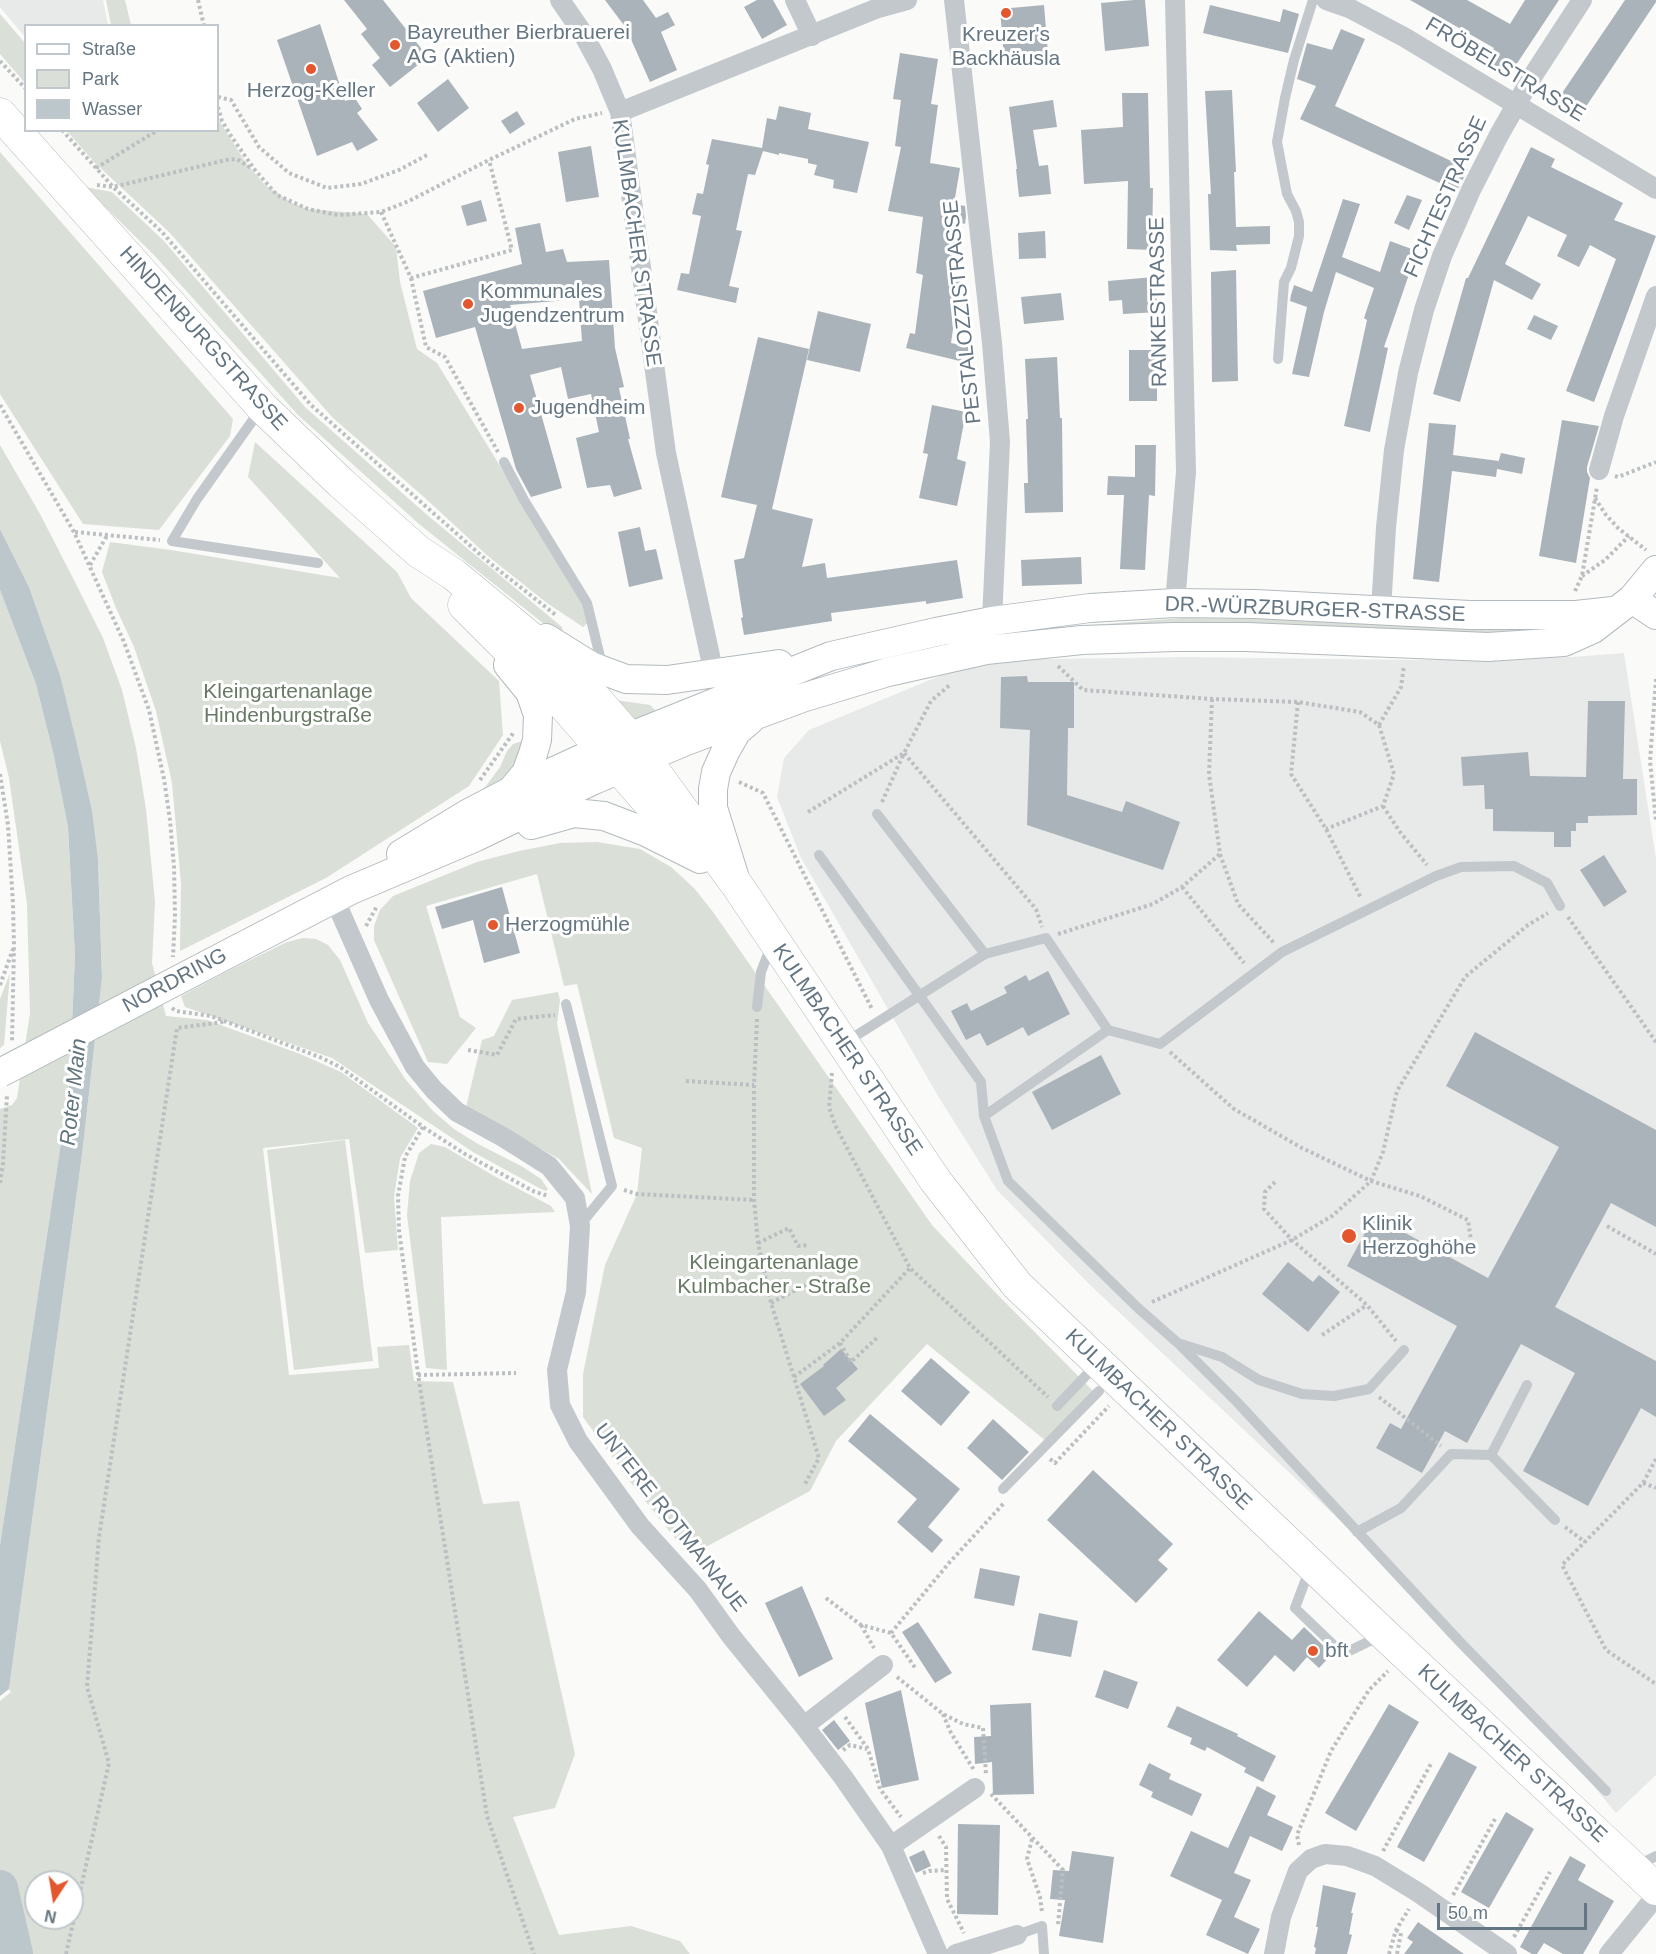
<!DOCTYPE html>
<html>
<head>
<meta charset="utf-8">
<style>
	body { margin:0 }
	#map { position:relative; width:1656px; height:1954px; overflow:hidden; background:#fafaf8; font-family:Arial,sans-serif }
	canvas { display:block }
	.legend { position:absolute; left:24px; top:24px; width:195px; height:108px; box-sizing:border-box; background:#fff; border:2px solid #c1c8cd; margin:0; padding:8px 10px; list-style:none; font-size:18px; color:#657683 }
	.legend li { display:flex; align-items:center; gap:12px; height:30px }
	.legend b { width:30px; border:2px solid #c1c8cd }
	.north { position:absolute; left:24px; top:1870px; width:60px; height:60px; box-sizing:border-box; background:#fff; border:2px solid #c1c8cd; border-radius:50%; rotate:192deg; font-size:16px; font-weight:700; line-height:24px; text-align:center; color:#657683 }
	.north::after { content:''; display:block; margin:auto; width:21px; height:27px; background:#e4572e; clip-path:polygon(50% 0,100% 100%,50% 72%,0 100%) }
	.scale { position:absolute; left:1437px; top:1903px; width:150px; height:27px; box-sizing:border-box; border:3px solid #657683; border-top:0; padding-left:8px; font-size:18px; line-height:21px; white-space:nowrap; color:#657683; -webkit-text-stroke:4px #fff; paint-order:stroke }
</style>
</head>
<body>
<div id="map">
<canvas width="1656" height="1954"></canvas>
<ul class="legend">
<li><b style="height:8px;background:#fff"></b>Straße</li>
<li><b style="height:16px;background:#dadfd7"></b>Park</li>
<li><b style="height:16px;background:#bbc7cb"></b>Wasser</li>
</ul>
<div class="north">N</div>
<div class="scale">50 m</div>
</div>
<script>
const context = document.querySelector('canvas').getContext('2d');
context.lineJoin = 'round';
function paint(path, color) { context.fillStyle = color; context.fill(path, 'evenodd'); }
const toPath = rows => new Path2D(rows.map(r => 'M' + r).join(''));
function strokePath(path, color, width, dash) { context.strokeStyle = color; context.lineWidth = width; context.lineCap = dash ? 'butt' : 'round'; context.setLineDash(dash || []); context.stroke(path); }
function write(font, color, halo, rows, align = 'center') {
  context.font = font + ' Arial,sans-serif'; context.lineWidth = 6; context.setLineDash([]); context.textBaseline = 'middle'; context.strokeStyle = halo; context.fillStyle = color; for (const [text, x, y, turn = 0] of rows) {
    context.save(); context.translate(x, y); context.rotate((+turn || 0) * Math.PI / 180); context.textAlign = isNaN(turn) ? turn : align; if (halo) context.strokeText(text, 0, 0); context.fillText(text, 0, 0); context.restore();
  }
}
const built = toPath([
	[0,0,103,0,108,25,26,26,25,37,0,7],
	[1624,653,1656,859,1656,1775,1616,1813,1564,1751,1348,1528,1088,1283,997,1190,938,1096,801,858,777,797,784,758,809,730,978,660,1186,657,1409,660,1573,657]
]);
const green = toPath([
	[106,0,125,0,131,25,111,25],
	[0,14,25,43,25,83,0,54],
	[218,119,246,163,265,185,292,203,308,209,367,214,396,247,400,282,417,349,437,363,593,618,583,627,547,603,489,557,424,497,333,418,169,232,95,163,67,131,218,130],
	[0,152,233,419,230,436,159,530,83,524,0,394],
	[85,187,112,192,164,241,305,407,426,514,562,627,564,640,419,524,298,415,154,255],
	[255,442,397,572,411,598,499,681,503,735,469,786,326,878,180,951,181,883,172,783,156,711,134,647,116,608,102,572,110,542,171,550,340,578,248,477],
	[0,445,40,514,75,582,103,638,122,690,136,748,146,809,155,902,152,963,166,1016,207,1020,300,1054,341,1072,418,1128,400,1158,394,1197,398,1250,365,1253,349,1139,263,1148,289,1375,379,1368,377,1347,409,1345,414,1381,453,1382,483,1504,519,1501,575,1754,555,1808,513,1817,559,1935,631,1926,680,1941,690,1954,0,1954,0,1701,11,1692,9,1689,82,1155,102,978,98,860,60,675,29,587,0,529],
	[36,1882,72,1882,72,1918,36,1918],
	[0,590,36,684,53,752,68,827,75,956,69,1090,0,1545,0,1109,12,1105,17,1098,30,1013,27,904,9,778,0,741],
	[1183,618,1547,624,1536,638,1182,632,819,678,1013,631],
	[608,699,650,705,656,711,635,721],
	[529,739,504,784,470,800,486,786,500,767,507,751,513,744],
	[597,842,640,849,671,867,694,888,713,912,932,1225,991,1288,1093,1391,1046,1441,927,1344,836,1441,810,1491,689,1556,628,1479,583,1417,583,1374,605,1265,637,1194,642,1148,614,1138,577,984,564,986,537,874,426,906,460,1017,476,1028,447,1064,428,1062,374,940,374,926,380,910,393,896,477,862,519,851,560,843],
	[303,938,316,939,328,945,340,960,368,1023,406,1080,433,1111,454,1129,478,1144,523,1167,541,1179,548,1189,546,1191,541,1189,473,1152,332,1058,185,1007,181,996,230,970,287,942],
	[10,973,4,1045,0,1048,0,999],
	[558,992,560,1000,557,1024,592,1194,559,1159,466,1107,482,1040,494,1036,512,1000],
	[345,1140,373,1361,294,1370,267,1150],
	[431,1144,445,1147,494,1176,551,1206,555,1212,441,1217,447,1370,426,1368,407,1215,410,1181,419,1153]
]);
const water = toPath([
	[0,529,29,587,60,675,77,745,92,811,98,860,102,978,82,1155,9,1689,0,1696,0,1545,69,1090,75,956,68,827,53,752,36,684,0,590]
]);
const river = toPath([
	[0,1888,15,1954]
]);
const building = toPath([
	[344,0,383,0,428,57,390,87,372,65,380,58,361,34,367,29],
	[605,0,643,0,656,18,668,12,675,25,661,32,677,70,650,82,626,28],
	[757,0,773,0,787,25,762,39,744,7],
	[1134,0,1145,0,1149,46,1105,51,1101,3],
	[1410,0,1467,0,1510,24,1525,0,1559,0,1508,77,1484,62,1494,48],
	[1625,0,1656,0,1656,2,1577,120,1554,105],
	[1044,5,1048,53,1004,57,1000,9],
	[1210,5,1280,22,1283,9,1299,14,1288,53,1203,33],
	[320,24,345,101,355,98,362,109,357,113,378,140,357,151,352,142,317,156,277,40],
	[1341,29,1365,39,1335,106,1468,169,1457,191,1300,119,1316,86,1297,79,1307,43,1332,50],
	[900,53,938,59,931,104,938,105,930,163,960,168,954,204,965,206,966,216,965,224,961,223,953,279,960,280,951,343,975,348,972,364,906,348,910,333,915,334,921,289,923,275,916,273,923,217,888,211,901,147,895,146,901,100,893,99],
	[448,79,469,108,438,132,417,103],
	[1232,90,1236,172,1234,172,1236,227,1270,226,1270,244,1236,245,1237,251,1210,250,1208,194,1211,194,1205,91],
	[1122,93,1148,93,1150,188,1153,188,1152,250,1127,249,1128,181,1084,184,1081,130,1123,127],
	[1053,100,1057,127,1033,130,1039,166,1048,165,1051,194,1019,197,1016,169,1017,169,1009,107],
	[779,106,811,113,808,129,869,142,857,193,833,188,834,180,814,175,817,165,808,163,808,159,779,153,779,155,763,151,755,175,748,174,736,230,742,231,729,286,739,288,736,303,677,290,681,273,689,274,701,216,692,214,697,193,703,194,709,165,706,164,712,139,762,148,767,118,776,120],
	[517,111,525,124,510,134,501,121],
	[591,146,599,197,566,202,558,152],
	[1531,147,1555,159,1551,167,1623,203,1614,220,1656,236,1594,402,1566,391,1616,259,1590,245,1579,267,1557,256,1567,235,1528,216,1505,264,1541,284,1532,300,1494,280,1460,402,1433,394,1466,278,1468,278],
	[1407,195,1422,200,1409,230,1394,223],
	[1343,199,1360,204,1342,257,1380,272,1390,241,1417,251,1384,347,1388,348,1370,432,1344,426,1367,320,1364,318,1374,288,1336,272,1324,312,1309,377,1292,374,1307,307,1290,301,1291,295,1294,285,1312,292],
	[481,200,487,221,467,226,461,206],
	[540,223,546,252,563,249,567,262,609,260,615,348,624,387,619,388,630,439,628,439,642,489,614,497,610,485,587,488,576,438,599,432,591,394,568,399,561,367,530,375,562,488,531,497,516,469,475,327,436,338,423,291,522,264,515,228],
	[579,299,582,341,522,349,510,305],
	[1045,231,1046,258,1019,259,1018,233],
	[1236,270,1238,381,1212,382,1211,272],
	[1154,277,1158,312,1123,314,1122,300,1109,301,1108,281],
	[1061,293,1064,320,1024,324,1021,297],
	[818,311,871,324,860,372,807,360],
	[1534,315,1558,326,1551,340,1527,329],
	[758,337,809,349,772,509,813,519,802,567,825,563,827,578,957,560,963,598,926,604,926,601,831,613,832,621,744,635,741,618,743,617,734,560,744,558,757,505,721,497],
	[1129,350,1157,350,1157,401,1129,401],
	[1057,357,1060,418,1062,418,1063,512,1025,513,1024,483,1028,483,1026,419,1028,419,1025,359],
	[932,405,966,412,957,459,966,462,957,506,919,498,928,454,923,453],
	[1562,420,1599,426,1587,467,1587,472,1590,478,1576,563,1539,556],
	[1429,423,1456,425,1453,455,1499,461,1498,463,1501,453,1525,458,1522,474,1497,469,1496,477,1452,471,1439,582,1413,579],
	[1135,445,1156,445,1155,496,1149,495,1145,570,1120,569,1124,495,1107,495,1108,476,1135,477],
	[640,527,645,551,656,549,663,579,629,587,618,532],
	[1081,557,1082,584,1022,586,1021,560],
	[1027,676,1028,682,1074,682,1074,728,1068,728,1067,795,1122,812,1126,801,1180,822,1163,870,1027,825,1030,730,1000,728,1001,677],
	[1588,701,1625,701,1623,779,1637,779,1637,815,1588,816,1588,823,1576,823,1576,831,1571,831,1571,847,1554,847,1554,832,1493,831,1493,809,1485,809,1484,785,1463,786,1461,757,1528,752,1530,776,1586,777],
	[1604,855,1627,892,1604,907,1580,870],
	[502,887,520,953,484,963,473,920,442,929,435,907],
	[1048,971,1070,1014,1028,1036,1023,1027,987,1046,980,1033,966,1040,951,1011,967,1003,971,1011,1007,993,1004,987,1026,975,1029,981],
	[1475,1032,1656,1130,1656,1227,1611,1203,1555,1307,1656,1361,1656,1417,1641,1408,1588,1506,1523,1471,1575,1373,1521,1344,1467,1443,1445,1431,1422,1473,1376,1448,1390,1423,1401,1429,1457,1326,1347,1266,1374,1216,1488,1278,1559,1147,1446,1086],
	[1101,1055,1121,1094,1052,1130,1032,1092],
	[1288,1262,1313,1282,1319,1275,1340,1292,1308,1332,1262,1294],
	[841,1349,858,1369,836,1388,846,1400,824,1416,800,1384,824,1366,823,1365],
	[931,1358,970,1392,941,1426,901,1391],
	[870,1414,960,1489,928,1527,943,1540,932,1553,897,1522,917,1499,848,1441],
	[993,1419,1029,1452,1002,1480,967,1448],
	[1093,1470,1173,1544,1158,1560,1168,1569,1136,1603,1047,1520],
	[980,1568,1020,1576,1014,1606,974,1598],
	[802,1586,833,1659,799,1677,765,1603],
	[1259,1611,1292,1640,1304,1627,1332,1654,1319,1668,1307,1657,1294,1672,1275,1655,1247,1687,1217,1660],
	[1039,1613,1078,1621,1071,1657,1032,1650],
	[918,1622,952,1673,935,1683,902,1632],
	[1104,1670,1138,1682,1128,1709,1095,1697],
	[901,1690,919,1780,882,1788,865,1703],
	[1031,1703,1034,1794,993,1795,992,1762,975,1764,974,1737,991,1736,990,1705],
	[1389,1704,1419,1722,1356,1831,1325,1813],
	[1177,1706,1238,1734,1237,1736,1276,1756,1263,1782,1244,1772,1246,1768,1207,1747,1205,1751,1190,1744,1192,1738,1167,1727],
	[834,1720,850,1741,838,1750,822,1730],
	[1449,1752,1477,1767,1424,1862,1397,1847],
	[1149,1763,1171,1774,1169,1779,1202,1794,1192,1816,1151,1797,1153,1792,1139,1785],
	[1257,1786,1276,1796,1267,1815,1293,1827,1282,1851,1250,1836,1234,1873,1251,1880,1234,1917,1260,1929,1248,1954,1206,1935,1222,1900,1170,1876,1191,1831,1228,1848],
	[1506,1812,1534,1829,1489,1908,1461,1892],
	[958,1824,1000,1825,998,1915,957,1914],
	[924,1850,931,1866,916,1873,909,1857],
	[1072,1851,1114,1857,1103,1943,1059,1936,1065,1900,1050,1899,1053,1870,1069,1871],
	[1570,1856,1586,1865,1578,1880,1614,1901,1583,1954,1563,1954,1544,1943,1537,1954,1532,1954,1520,1947],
	[1323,1885,1356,1893,1351,1913,1353,1913,1349,1934,1352,1935,1347,1954,1315,1954,1316,1948,1314,1947,1318,1927,1316,1927],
	[1418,1922,1464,1954,1404,1954,1413,1942,1407,1938]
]);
const path = toPath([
	[198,0,204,26],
	[0,61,26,89],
	[218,97,231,100,259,147,289,173,327,188,361,184,399,170,429,154],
	[218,107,222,121,231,136,255,170,277,195,308,209,338,215,381,212,409,201,489,160,575,119,602,113],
	[62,130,113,187,162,232,311,405,491,564,557,616],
	[96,168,158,130],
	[97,185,113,187,226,160,237,159,251,168],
	[381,212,411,278,512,250,489,160],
	[411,278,426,347,445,357,498,452],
	[0,405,74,532,124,642,149,710,164,779,170,820,174,867,175,916,173,957],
	[1615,476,1618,477,1656,462],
	[1595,498,1606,515,1618,528,1646,550],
	[75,532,160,540],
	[90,565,108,534],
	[1582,576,1605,560,1629,536],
	[1575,591,1582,576,1597,487],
	[1058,666,1083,690,1212,699,1298,702,1360,712,1379,725,1394,774,1383,806,1326,829],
	[1656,679,1650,761,1656,821],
	[1212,699,1209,774,1220,854,1238,904,1274,943],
	[1298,702,1291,774,1326,829,1361,898],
	[1379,725,1401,687,1404,666],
	[0,774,8,825,13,904,14,945,12,1042],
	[480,780,514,732],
	[739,782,763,793,872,1009],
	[882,802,904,753,1036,909,1042,927],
	[1383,806,1400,832,1427,865],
	[808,812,904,753,931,701,951,684],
	[1182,887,1244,963],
	[1568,917,1656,1042],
	[366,926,377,906],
	[1058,934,1153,904,1182,887,1220,854],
	[0,985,13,949],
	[172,1008,176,1011,211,1016,227,1022,322,1058,340,1067,423,1127,465,1154,533,1191,548,1196],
	[757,1019,754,1085,754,1200,758,1243,771,1303,819,1458,805,1484],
	[468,1050,497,1055,516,1019,555,1015],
	[1170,1052,1234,1109,1302,1148,1371,1181,1420,1196,1468,1220,1473,1254],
	[832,1073,829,1107,835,1125,910,1268,1048,1397],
	[686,1081,754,1085],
	[423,1127,405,1157,398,1196,399,1230,419,1381,487,1816,534,1954],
	[1275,1182,1265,1192,1264,1209,1292,1240,1367,1305,1396,1341],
	[0,1183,3,1163,7,1095],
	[624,1190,637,1194,754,1200],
	[1607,1226,1656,1254],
	[758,1243,789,1228,798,1246,808,1245],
	[1152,1302,1292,1240,1332,1216,1371,1181,1383,1152,1397,1091,1465,977,1528,925,1548,913],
	[771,1303,823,1276],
	[1322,1335,1367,1305],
	[840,1343,851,1362,879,1336],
	[418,1375,516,1373],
	[794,1377,840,1343,910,1268],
	[1379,1397,1441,1446],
	[1050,1459,1055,1463,1109,1406],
	[1656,1459,1643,1483,1562,1565,1606,1650,1656,1684],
	[1643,1483,1656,1488],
	[1565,1527,1585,1542],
	[826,1598,861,1625,891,1633,916,1669],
	[861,1625,874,1648],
	[891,1633,949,1563,1004,1503],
	[897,1677,943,1714,963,1724,983,1728,986,1774],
	[943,1714,951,1733,974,1770],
	[845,1717,868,1749,880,1789,901,1817],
	[843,1750,850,1745,867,1749],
	[991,1794,1063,1870,1058,1925],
	[939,1836,946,1847,947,1899,964,1933],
	[1032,1839,1027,1859,1040,1897,1042,1912],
	[1299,1845,1297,1835,1331,1751,1369,1690,1388,1671],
	[1383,1851,1432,1762],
	[923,1873,929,1871,946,1870],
	[1453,1895,1495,1819],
	[1396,1930,1401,1933,1397,1954],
	[1514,1937,1550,1872],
	[66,1954,109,1763,87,1687,99,1537,177,1028,223,1022],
	[1389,1954,1396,1930,1409,1909]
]);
const lane = toPath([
	[1278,359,1284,282,1291,268,1299,236,1299,222,1296,211,1287,194,1277,142,1285,98,1294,60,1313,0],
	[260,410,197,499,172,541,318,563],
	[504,462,524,500,587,603,602,665],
	[877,814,985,954],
	[819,855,981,1082,984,1116,1008,1181,1138,1308,1179,1344,1237,1402,1460,1642,1606,1791],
	[566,1004,612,1186,580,1225],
	[757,1007,761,972,771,946],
	[846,1042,985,954,1046,938,1108,1030,1160,1044,1282,952,1436,876,1461,867,1514,866,1547,883,1560,906],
	[984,1116,1108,1030],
	[1181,1344,1222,1357,1259,1380,1302,1394,1334,1396,1369,1389,1404,1350],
	[1057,1406,1096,1365],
	[1491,1455,1555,1520],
	[1003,1489,1099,1391],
	[1357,1532,1401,1508,1451,1454,1491,1455,1527,1385],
	[1310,1568,1295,1608,1343,1654,1380,1636],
	[1637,1866,1656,1856],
	[1017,1935,1042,1926,1044,1954]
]);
const street = toPath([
	[560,0,582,32,602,69,620,112,666,453,714,674],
	[795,0,812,36],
	[954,0,992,343,1000,442,992,621],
	[1175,0,1186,472,1175,603],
	[1326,0,1349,8,1404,37,1656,189],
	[620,112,878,8,907,0],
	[1599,470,1614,416,1656,296],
	[1381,610,1386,527,1394,450,1408,373,1424,310,1442,256,1471,190,1499,135,1532,77,1582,0],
	[334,898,379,1000,415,1067,434,1090,457,1112,503,1137,549,1166,575,1198,580,1226,576,1292,557,1370,560,1405,578,1441,640,1526,698,1590,731,1636,804,1726,843,1777,891,1846,938,1954],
	[804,1726,883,1665],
	[891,1846,975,1788],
	[956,1954,1017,1935],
	[1274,1954,1281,1917,1298,1871,1311,1859,1325,1854,1347,1856,1375,1866,1419,1893,1507,1954],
	[1609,1954,1656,1896]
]);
const secondary = toPath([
	[1632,599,1656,615],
	[546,638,591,666,626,679,667,680,779,664],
	[508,665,530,692,538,715,537,740,533,754,526,773,511,791],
	[531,825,574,813,604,816,646,832,700,859],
	[401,854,467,814,511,791,629,737,831,656,936,632,992,621,1090,608,1175,603,1255,604,1470,615,1576,615,1613,611],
	[734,875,713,808,713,789,716,772,726,750,737,731,750,720],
	[243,946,351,890,476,837,594,780,686,741,802,698,888,672,986,650,1082,640,1174,637,1247,637,1488,647,1564,642,1593,629,1632,599,1656,570]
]);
const primary = toPath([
	[0,114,262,407,341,483,419,552,453,574,554,657,594,697,629,737,737,885,935,1180,1017,1285,1384,1634,1656,1889],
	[464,605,562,703,679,837]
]);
const secondaryBridge = toPath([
	[0,1073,243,946]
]);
const markers = [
	[1006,13,6,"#e4572e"],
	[395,45,6,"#e4572e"],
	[311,69,6,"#e4572e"],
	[468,304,6,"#e4572e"],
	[519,408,6,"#e4572e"],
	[493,925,6,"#e4572e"],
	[1349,1236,8,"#e4572e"],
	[1313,1651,6,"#e4572e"]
];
const poiNames = [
	["Bayreuther Bierbrauerei",407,33],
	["AG (Aktien)",407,57],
	["Kreuzer's",1006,35,"center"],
	["Backhäusla",1006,59,"center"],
	["Herzog-Keller",311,91,"center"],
	["Kommunales",480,292],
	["Jugendzentrum",480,316],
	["Jugendheim",531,408],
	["Herzogmühle",505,925],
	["Klinik",1362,1224],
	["Herzoghöhe",1362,1248],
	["bft",1325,1651]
];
const streetNames = [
	["FRÖBELSTRASSE",1505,70,31],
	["FICHTESTRASSE",1446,197,-66],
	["KULMBACHER STRASSE",636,243,82],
	["RANKESTRASSE",1159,302,-91],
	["PESTALOZZISTRASSE",963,312,-96],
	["HINDENBURGSTRASSE",203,339,48],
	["DR.-WÜRZBURGER-STRASSE",1315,610,2],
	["NORDRING",175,981,-28],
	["KULMBACHER STRASSE",847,1050,56],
	["KULMBACHER STRASSE",1158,1420,44],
	["UNTERE ROTMAINAUE",670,1518,52],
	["KULMBACHER STRASSE",1512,1754,43]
];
const parkNames = [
	["Kleingartenanlage",288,692],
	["Hindenburgstraße",288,716],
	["Kleingartenanlage",774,1263],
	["Kulmbacher - Straße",774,1287]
];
const waterNames = [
	["Roter Main",74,1092,-84]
];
paint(built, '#e8e9e9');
paint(green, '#dadfd7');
paint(water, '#bbc7cb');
strokePath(river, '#bbc7cb', 36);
paint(building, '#aab3b9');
strokePath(secondary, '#b3babf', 30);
strokePath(primary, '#b5babe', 33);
strokePath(path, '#bbbfc2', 4, [3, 3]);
strokePath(lane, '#c3c8cc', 10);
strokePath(street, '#c3c8cc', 20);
strokePath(secondary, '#fff', 28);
strokePath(primary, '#fff', 32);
strokePath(secondaryBridge, '#b3babf', 30, []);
strokePath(secondaryBridge, '#fff', 28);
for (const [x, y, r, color] of markers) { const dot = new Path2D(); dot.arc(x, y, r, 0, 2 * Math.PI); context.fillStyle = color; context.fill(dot); strokePath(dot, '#fff', 2); }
write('21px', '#657683', '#fff', poiNames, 'left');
write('21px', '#657683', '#fff', streetNames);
write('21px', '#687a64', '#fff', parkNames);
write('italic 22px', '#60757c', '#fff', waterNames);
</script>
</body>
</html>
